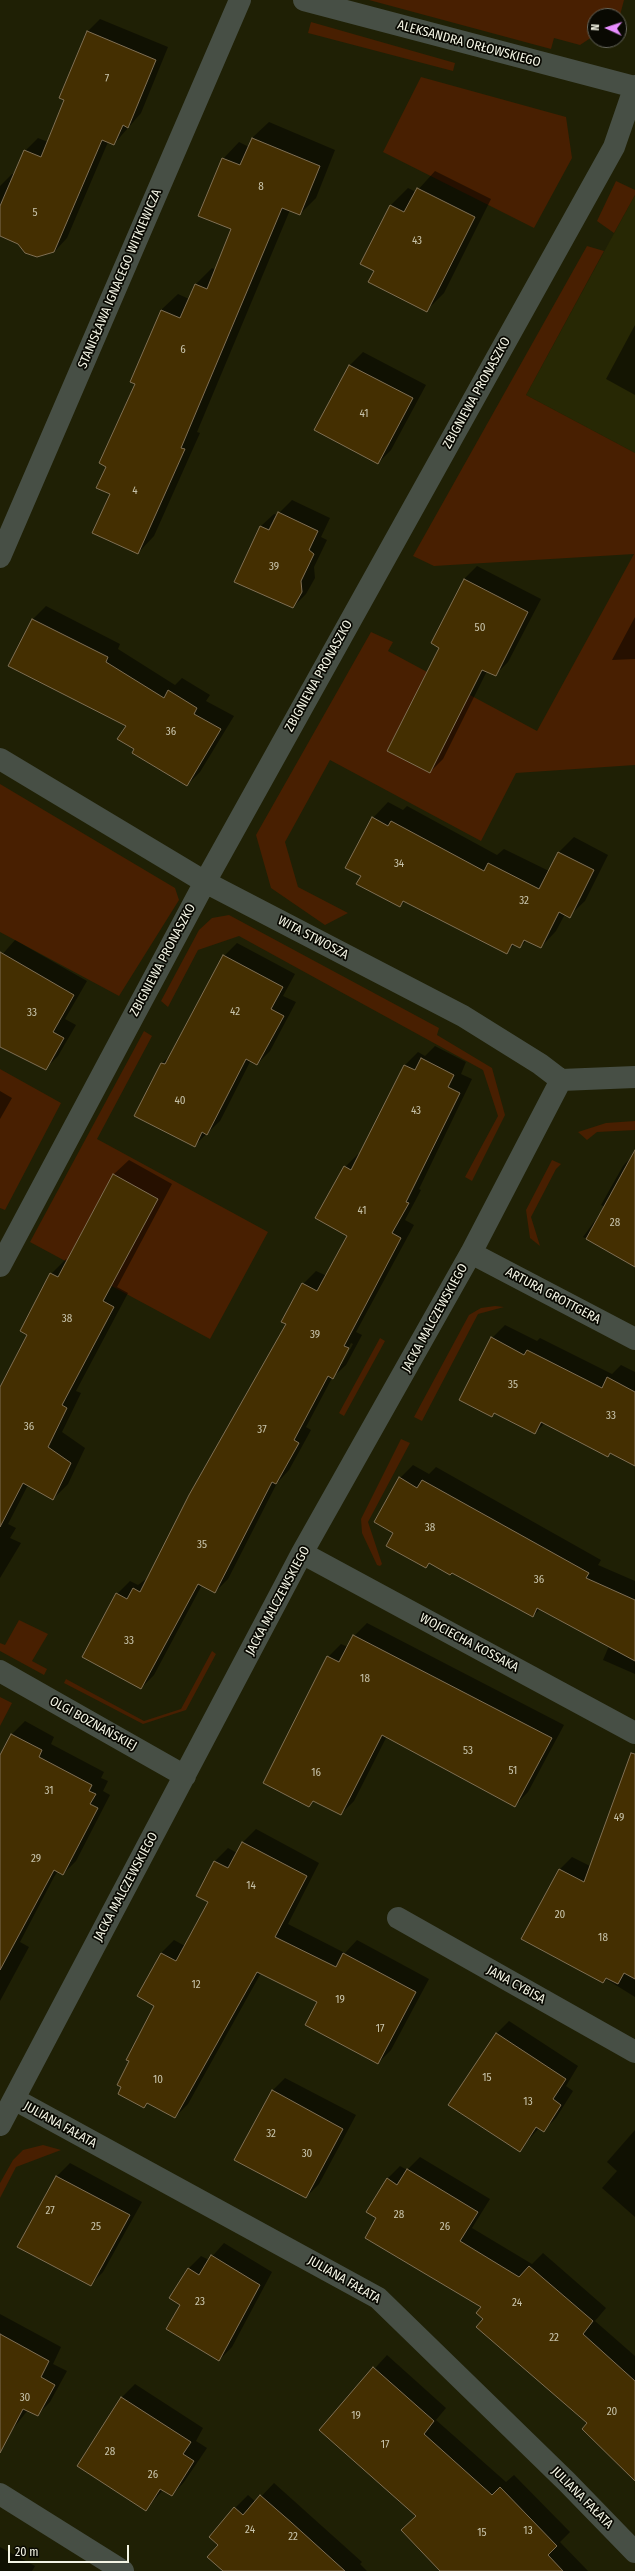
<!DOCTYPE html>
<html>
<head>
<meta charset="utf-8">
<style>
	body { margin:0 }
	#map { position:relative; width:635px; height:2571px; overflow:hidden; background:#1f2005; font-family:"Fira Sans Condensed",sans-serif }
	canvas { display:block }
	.north { position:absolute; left:587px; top:8px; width:40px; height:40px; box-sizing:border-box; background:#090902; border:1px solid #67675c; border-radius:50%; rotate:273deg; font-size:11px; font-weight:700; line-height:16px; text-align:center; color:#f3f4e4 }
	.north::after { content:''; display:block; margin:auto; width:14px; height:18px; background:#e88eff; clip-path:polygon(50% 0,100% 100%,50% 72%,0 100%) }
	.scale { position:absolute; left:8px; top:2545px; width:121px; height:18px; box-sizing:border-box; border:2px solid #f3f4e4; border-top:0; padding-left:5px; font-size:12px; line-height:14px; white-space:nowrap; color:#f3f4e4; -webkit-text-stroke:3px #090902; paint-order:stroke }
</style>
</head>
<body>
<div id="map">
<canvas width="635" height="2571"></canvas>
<div class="north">N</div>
<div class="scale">20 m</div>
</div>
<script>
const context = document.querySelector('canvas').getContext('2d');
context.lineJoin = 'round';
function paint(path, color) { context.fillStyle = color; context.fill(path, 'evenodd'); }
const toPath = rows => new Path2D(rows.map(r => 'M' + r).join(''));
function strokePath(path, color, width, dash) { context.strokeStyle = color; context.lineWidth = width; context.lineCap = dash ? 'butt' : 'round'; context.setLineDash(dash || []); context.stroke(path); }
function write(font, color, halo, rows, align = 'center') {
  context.font = font + ' "Fira Sans Condensed",sans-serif'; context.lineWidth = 3.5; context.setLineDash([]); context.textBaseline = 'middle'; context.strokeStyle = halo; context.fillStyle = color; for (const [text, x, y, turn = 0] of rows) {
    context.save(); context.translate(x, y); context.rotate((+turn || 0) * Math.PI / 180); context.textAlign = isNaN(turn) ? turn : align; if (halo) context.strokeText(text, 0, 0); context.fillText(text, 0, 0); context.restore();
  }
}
const built = toPath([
	[635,195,635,453,526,395]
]);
const green = toPath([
	[369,0,624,0,619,19,619,16,595,16,595,35,580,45,554,38,551,49],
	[311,22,455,63,453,71,308,33],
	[421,77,566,117,572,158,534,228,383,152],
	[616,181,635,190,635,195,614,233,597,221],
	[587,246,604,251,526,395,635,453,635,765,516,773,481,841,330,760,285,842,298,887,348,913,325,925,271,888,256,835,371,632,393,642,388,651,537,731,634,554,434,566,413,556],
	[0,784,175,888,179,900,119,996,0,932],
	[229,915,439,1028,437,1035,492,1068,505,1115,472,1181,465,1177,498,1116,483,1070,239,936,198,950,168,1007,161,1001,199,930,212,918],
	[144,1031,152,1036,97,1139,268,1232,210,1339,30,1242],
	[0,1069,61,1103,5,1210,0,1208],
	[635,1121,635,1130,597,1132,587,1140,578,1132,606,1123],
	[552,1160,561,1164,556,1169,531,1217,540,1246,530,1238,526,1210],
	[495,1306,504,1307,478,1314,422,1421,414,1417,469,1315,481,1308],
	[380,1338,385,1341,344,1416,339,1413],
	[401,1439,410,1443,368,1522,382,1564,380,1566,377,1565,362,1533,361,1519],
	[19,1620,48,1634,32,1661,47,1669,44,1675,0,1651,0,1643,5,1645],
	[212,1651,216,1654,186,1710,143,1724,64,1683,66,1679,144,1721,181,1709],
	[0,1697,12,1703,0,1726],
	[43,2145,61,2150,16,2167,0,2198,0,2183,13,2160,23,2150]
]);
const shadow = toPath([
	[100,19,168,47,141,113,114,144,108,142,67,238,54,252,18,243,0,235,0,186,12,174,15,175,25,151,38,138,48,142,65,100,87,32],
	[269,122,335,150,316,198,300,214,290,210,197,432,200,433,154,536,138,553,111,493,107,466,161,310,178,294,189,299,196,284,212,268,216,270,232,229,223,159,239,142,249,147,252,138],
	[435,171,491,199,444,293,426,311,375,271,361,263,391,205,408,188,416,192],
	[635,325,635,395,606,379],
	[363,352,426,385,391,450,378,463,316,430,350,365],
	[292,500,330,518,321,537,327,540,314,567,315,578,306,594,293,607,261,526,274,514,277,515],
	[477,566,541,599,508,662,495,675,487,671,443,759,430,772,441,647,464,579],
	[46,606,120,644,118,649,175,685,182,678,210,695,206,701,234,716,200,772,187,785,136,749,127,725,10,666,33,619],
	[635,617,635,659,612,660],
	[388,802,403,810,407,806,497,855,504,849,549,871,558,853,574,837,608,855,585,901,569,916,565,914,556,931,541,947,527,940,520,947,515,944,507,952,405,901,400,906,362,875,373,818],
	[15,940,87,981,65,1019,76,1025,58,1056,45,1069,0,1045,0,957],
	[237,943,295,974,283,996,296,1002,270,1051,257,1064,251,1060,220,1121,194,1146,162,1063,171,1055,224,956],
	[435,1046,466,1062,461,1074,472,1079,419,1189,421,1190,405,1220,414,1225,356,1332,362,1335,346,1365,332,1378,306,1427,311,1430,289,1470,277,1483,228,1579,215,1592,202,1585,154,1675,141,1688,117,1594,130,1581,138,1585,149,1577,288,1324,303,1284,316,1271,327,1276,348,1236,345,1167,358,1154,360,1155,405,1065,418,1052,425,1056],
	[351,1343,353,1344,342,1364,340,1364],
	[0,1091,12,1098,0,1119],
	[635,1153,635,1265,583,1237,605,1207,601,1205,623,1166],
	[129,1160,172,1184,117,1287,128,1293,76,1391,81,1393,62,1432,85,1448,68,1484,53,1499,28,1485,8,1524,16,1528,10,1538,21,1543,0,1578,0,1389,29,1334,51,1274,66,1259,68,1261,114,1174],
	[505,1325,537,1341,540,1338,612,1374,621,1365,635,1372,635,1465,611,1453,608,1456,545,1423,535,1433,492,1338],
	[413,1465,429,1474,436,1467,601,1560,598,1565,635,1581,635,1674,603,1660,609,1646,540,1609,533,1616,452,1572,430,1563,426,1567,395,1533,400,1478],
	[367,1623,564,1725,528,1792,515,1805,387,1736,354,1801,341,1814,315,1800,309,1806,328,1657,341,1644,348,1647,354,1636],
	[25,1721,54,1737,51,1744,104,1772,101,1778,108,1781,103,1791,110,1795,76,1861,63,1874,58,1871,54,1877,20,1942,29,1947,0,2001,0,1757,12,1734],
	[635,1764,635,1997,606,1979,603,1982,559,1870,572,1857,590,1866],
	[256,1829,319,1863,288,1924,345,1953,357,1940,429,1979,391,2050,378,2063,319,2002,261,1973,188,2104,175,2117,148,2102,143,2107,155,2005,138,1996,161,1953,174,1940,185,1946,209,1902,197,1896,215,1861,228,1848,237,1853,243,1842],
	[509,2021,578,2066,566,2086,573,2091,556,2118,543,2131,539,2128,519,2151,496,2034],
	[285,2078,356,2115,319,2184,306,2197,272,2091],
	[635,2130,635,2217,602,2188,617,2171,607,2162],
	[420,2157,490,2199,472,2228,532,2264,543,2253,606,2308,595,2321,635,2356,635,2480,589,2423,484,2319,482,2307,378,2218,387,2179,400,2166,407,2170],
	[70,2163,142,2202,103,2272,90,2285,19,2246,57,2176],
	[224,2243,272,2272,232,2347,219,2360,181,2305,188,2269,201,2256,209,2260],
	[0,2314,61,2347,53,2364,67,2371,50,2402,37,2415,28,2410,11,2431,0,2425],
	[387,2355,446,2408,436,2420,506,2482,514,2475,570,2532,560,2542,588,2571,470,2571,416,2515,320,2429],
	[135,2384,203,2428,196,2441,207,2448,184,2482,172,2495,163,2490,146,2509,79,2466,122,2397],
	[274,2483,362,2562,360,2564,367,2571,225,2571,219,2545,235,2508,248,2495,256,2502],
	[0,2547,35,2566,32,2571,0,2571]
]);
const building = toPath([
	[87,31,156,60,128,128,123,125,114,145,102,140,54,252,37,257,25,253,18,244,0,236,0,206,24,150,41,157,64,100,59,98,87,31],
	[252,138,320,166,300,215,282,208,181,448,185,449,138,554,92,533,110,494,96,488,106,467,99,463,135,384,130,382,161,310,180,318,195,284,207,289,231,229,198,216,222,158,240,165,252,138],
	[417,188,475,217,427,312,368,282,374,271,360,264,390,205,404,212,417,188],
	[349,365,413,398,378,464,314,430,349,365],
	[278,512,318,531,309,550,314,554,301,581,302,592,293,608,234,582,260,526,269,530,278,512],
	[464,579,528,612,496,676,482,670,430,773,387,751,439,648,431,643,464,579],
	[32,619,108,657,106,662,164,698,168,690,197,708,194,714,221,729,187,786,132,753,134,749,117,739,126,726,8,666,32,619],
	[372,817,388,826,391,821,484,871,488,863,539,889,558,852,594,870,570,918,559,912,541,948,524,940,520,948,512,944,507,954,403,901,400,907,356,884,361,876,345,868,372,817],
	[0,952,74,995,53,1032,64,1038,46,1070,0,1047,0,952],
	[223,955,283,987,271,1009,284,1016,257,1065,246,1059,207,1135,202,1132,195,1147,134,1116,161,1063,165,1064,223,955],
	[421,1058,454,1075,448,1087,460,1093,406,1202,409,1203,392,1233,401,1238,344,1346,349,1348,333,1379,328,1376,294,1440,299,1443,276,1484,272,1482,215,1593,198,1584,141,1689,82,1657,116,1593,127,1599,133,1588,140,1592,189,1495,286,1324,281,1322,302,1283,317,1291,347,1236,315,1218,344,1166,351,1170,404,1065,415,1070,421,1058],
	[635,1150,635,1267,586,1239,635,1150],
	[113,1174,158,1199,103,1301,114,1307,62,1405,67,1408,48,1447,71,1463,53,1500,23,1483,0,1527,0,1387,27,1335,20,1331,50,1273,58,1277,113,1174],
	[491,1337,524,1355,527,1350,602,1388,607,1377,635,1392,635,1466,610,1453,608,1457,541,1422,535,1434,494,1413,492,1417,459,1400,491,1337],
	[399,1477,417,1488,422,1480,589,1573,586,1578,635,1600,635,1661,537,1608,533,1617,452,1573,450,1575,429,1563,426,1568,386,1546,393,1533,374,1522,399,1477],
	[353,1635,552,1738,515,1807,382,1735,341,1815,313,1801,309,1807,263,1783,327,1656,339,1662,353,1635],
	[11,1734,42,1750,39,1757,92,1785,89,1791,96,1794,90,1804,98,1808,63,1875,54,1870,0,1970,0,1755,11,1734],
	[631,1753,635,1754,635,1979,624,1973,618,1984,606,1978,603,1983,521,1939,559,1869,584,1882,631,1753],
	[242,1842,307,1876,275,1937,336,1967,343,1953,416,1992,378,2064,305,2025,317,2002,257,1972,175,2118,147,2103,144,2108,118,2094,121,2087,117,2085,129,2061,126,2060,154,2006,137,1996,161,1953,176,1961,208,1902,196,1896,214,1861,228,1868,242,1842],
	[496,2033,566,2079,553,2099,561,2105,544,2132,536,2127,520,2152,448,2105,496,2033],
	[272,2090,343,2129,306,2198,234,2160,272,2090],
	[407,2169,478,2212,460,2241,519,2277,529,2266,593,2321,583,2334,635,2381,635,2481,582,2429,587,2423,476,2327,483,2319,476,2313,481,2307,365,2238,376,2218,366,2212,387,2178,397,2185,407,2169],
	[56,2176,130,2215,91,2286,17,2247,56,2176],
	[211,2255,260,2285,219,2361,166,2329,180,2305,169,2298,188,2268,199,2275,211,2255],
	[0,2334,49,2361,41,2377,55,2385,38,2416,23,2409,0,2453,0,2334],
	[373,2367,434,2421,424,2434,492,2495,500,2487,557,2546,548,2555,563,2571,440,2571,401,2530,416,2516,319,2430,373,2367],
	[121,2397,191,2442,183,2454,194,2461,172,2496,160,2489,146,2511,77,2466,121,2397],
	[260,2495,292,2523,345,2571,223,2571,207,2557,218,2545,209,2537,234,2507,243,2515,260,2495]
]);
const minor = toPath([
	[304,0,635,87],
	[0,557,240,0],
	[0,759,205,882,463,1016,540,1064,561,1080,635,1077],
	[471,1253,635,1339],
	[0,1266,205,882,614,147,635,86],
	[302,1553,635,1733],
	[0,1671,185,1776],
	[398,1918,635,2052],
	[14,2099,378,2298,567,2482,635,2552],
	[0,2125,302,1553,471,1253,561,1080],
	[0,2494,123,2571]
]);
const numberNames = [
	["7",107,79],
	["8",261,187],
	["5",35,213],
	["43",417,241],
	["6",183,350],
	["41",364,414],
	["4",135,491],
	["39",274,567],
	["50",480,628],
	["36",171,732],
	["34",399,864],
	["32",524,901],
	["42",235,1012],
	["33",32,1013],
	["40",180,1101],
	["43",416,1111],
	["41",362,1211],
	["28",615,1223],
	["38",67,1319],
	["39",315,1335],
	["35",513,1385],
	["33",611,1416],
	["36",29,1427],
	["37",262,1430],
	["38",430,1528],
	["35",202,1545],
	["36",539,1580],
	["33",129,1641],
	["18",365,1679],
	["53",468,1751],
	["51",513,1771],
	["16",316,1773],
	["31",49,1791],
	["49",619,1818],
	["29",36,1859],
	["14",251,1886],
	["20",560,1915],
	["18",603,1938],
	["12",196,1985],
	["19",340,2000],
	["17",380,2029],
	["15",487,2078],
	["10",158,2080],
	["13",528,2102],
	["32",271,2134],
	["30",307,2154],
	["27",50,2211],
	["28",399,2215],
	["25",96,2227],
	["26",445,2227],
	["23",200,2302],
	["24",517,2303],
	["22",554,2338],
	["30",25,2398],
	["20",612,2412],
	["19",356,2416],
	["17",385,2445],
	["28",110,2452],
	["26",153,2475],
	["24",250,2530],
	["13",528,2531],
	["15",482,2533],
	["22",293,2537]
];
const streetNames = [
	["ALEKSANDRA ORŁOWSKIEGO",469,44,15],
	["STANISŁAWA IGNACEGO WITKIEWICZA",120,279,-67],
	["ZBIGNIEWA PRONASZKO",477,393,-61],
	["ZBIGNIEWA PRONASZKO",319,676,-61],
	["WITA STWOSZA",313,938,28],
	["ZBIGNIEWA PRONASZKO",163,960,-62],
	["ARTURA GROTTGERA",553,1296,28],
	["JACKA MALCZEWSKIEGO",435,1318,-61],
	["JACKA MALCZEWSKIEGO",278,1601,-62],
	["WOJCIECHA KOSSAKA",469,1643,28],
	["OLGI BOZNAŃSKIEJ",93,1724,29],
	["JACKA MALCZEWSKIEGO",126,1887,-62],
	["JANA CYBISA",516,1985,29],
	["JULIANA FAŁATA",60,2125,29],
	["JULIANA FAŁATA",344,2280,30],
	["JULIANA FAŁATA",582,2498,45]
];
paint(built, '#272804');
paint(green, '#481f01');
paint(shadow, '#0007');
paint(building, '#442f01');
strokePath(building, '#7f6f54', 1);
strokePath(minor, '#474f45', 22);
write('11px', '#c7c3ab', null, numberNames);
write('13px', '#f3f4e4', '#090902', streetNames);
</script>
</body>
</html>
